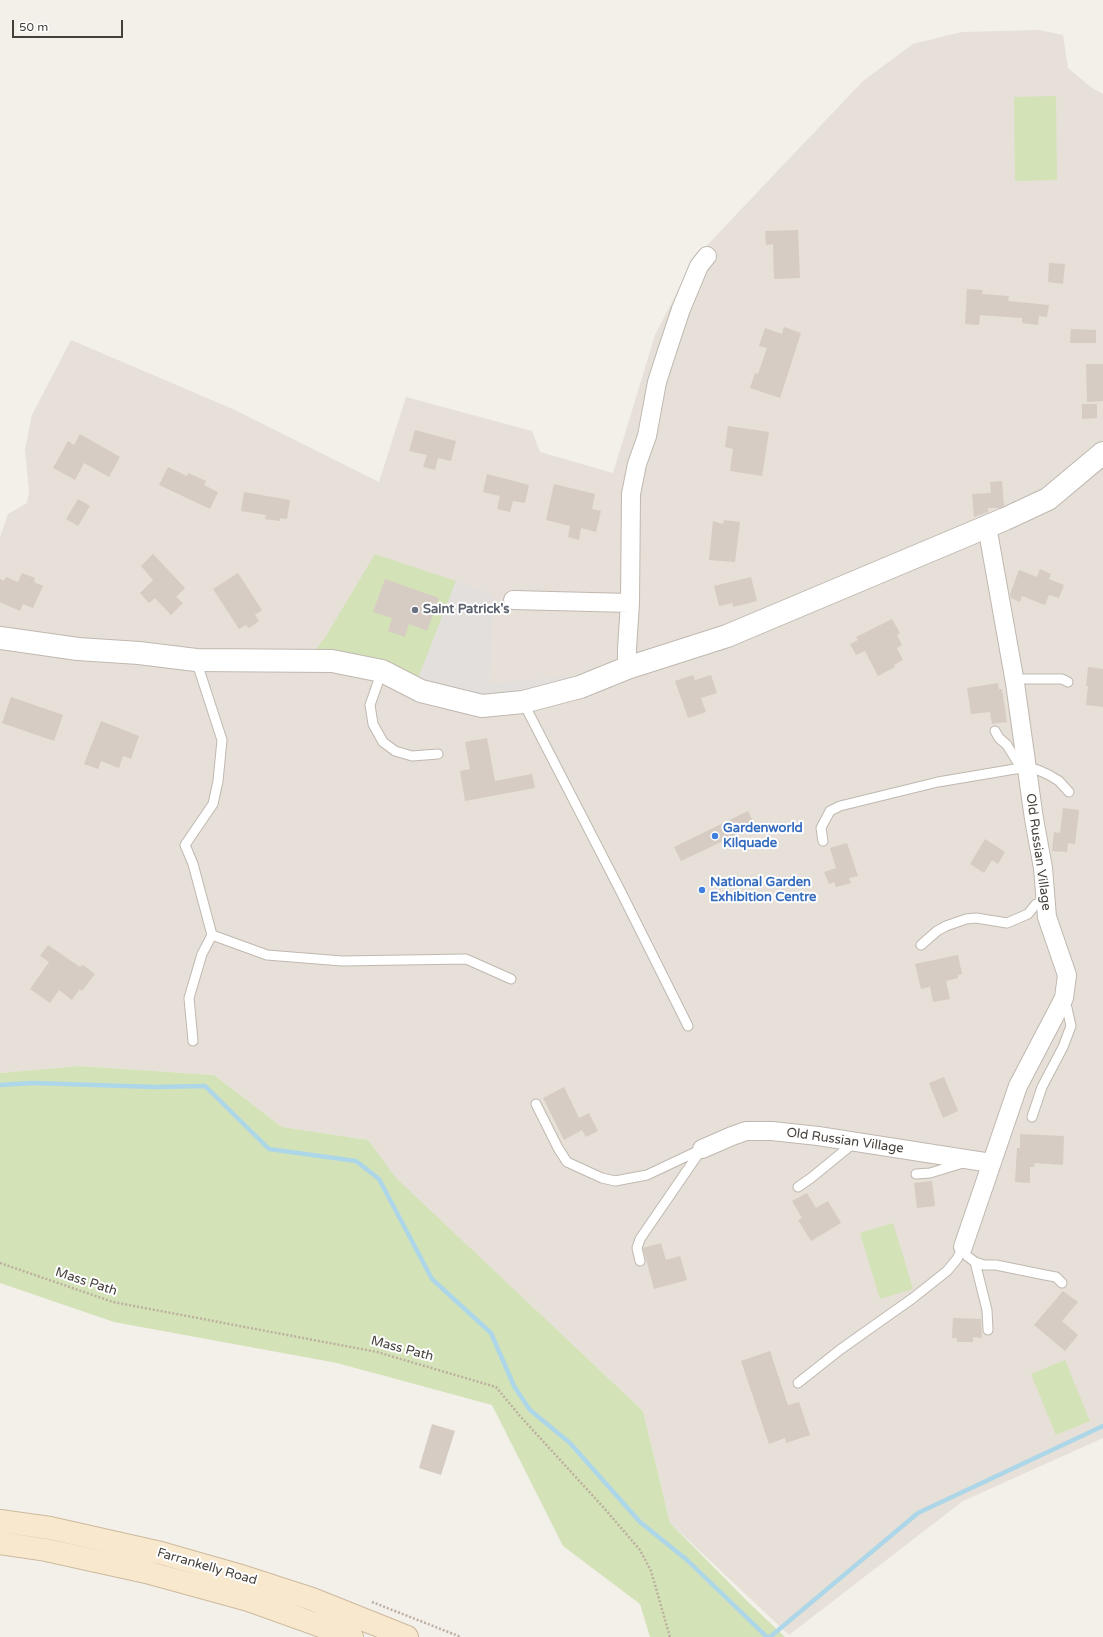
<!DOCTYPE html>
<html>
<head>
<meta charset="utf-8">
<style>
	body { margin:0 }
	#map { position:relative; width:1103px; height:1637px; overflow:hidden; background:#f3efe9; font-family:"Varela Round",sans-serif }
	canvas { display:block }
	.scale { position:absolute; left:12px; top:20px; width:111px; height:18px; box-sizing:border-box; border:2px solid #453f39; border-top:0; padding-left:5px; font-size:12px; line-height:14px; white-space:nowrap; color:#453f39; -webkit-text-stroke:3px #fff; paint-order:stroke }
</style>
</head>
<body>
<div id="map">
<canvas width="1103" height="1637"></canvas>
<div class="scale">50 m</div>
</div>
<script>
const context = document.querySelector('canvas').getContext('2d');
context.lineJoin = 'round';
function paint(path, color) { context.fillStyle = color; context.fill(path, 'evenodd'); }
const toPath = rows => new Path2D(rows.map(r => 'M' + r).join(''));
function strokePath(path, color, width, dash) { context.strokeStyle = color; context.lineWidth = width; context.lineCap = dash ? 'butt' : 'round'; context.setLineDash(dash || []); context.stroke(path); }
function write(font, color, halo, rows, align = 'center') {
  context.font = font + ' "Varela Round",sans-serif'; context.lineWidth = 4; context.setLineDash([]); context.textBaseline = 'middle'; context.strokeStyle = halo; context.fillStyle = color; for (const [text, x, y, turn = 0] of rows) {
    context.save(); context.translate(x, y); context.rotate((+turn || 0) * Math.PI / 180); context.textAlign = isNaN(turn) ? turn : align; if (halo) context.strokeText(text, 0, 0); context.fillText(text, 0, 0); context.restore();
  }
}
const residential = toPath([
	[1039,30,1063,35,1068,68,1092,88,1103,94,1103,1438,963,1501,789,1635,670,1523,643,1411,396,1179,368,1140,282,1127,214,1075,79,1066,0,1073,0,537,8,514,27,503,29,492,25,449,32,415,71,340,235,410,379,482,406,397,532,431,540,452,613,473,655,335,694,259,863,81,913,44,962,32]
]);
const green = toPath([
	[1056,96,1057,180,1015,181,1014,97],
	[375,554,456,581,418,679,311,656,326,636],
	[79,1066,214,1075,282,1127,368,1140,396,1178,643,1411,670,1523,748,1602,785,1637,650,1637,640,1604,563,1546,492,1405,337,1363,114,1322,0,1283,0,1073],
	[893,1223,913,1289,880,1299,860,1233],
	[1065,1360,1090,1421,1056,1435,1031,1374]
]);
const parking = toPath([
	[456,581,494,595,490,684,571,676,572,686,466,701,418,679]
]);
const stream = toPath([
	[0,1085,33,1083,156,1087,205,1086,269,1149,356,1161,379,1179,432,1279,491,1333,514,1386,530,1410,570,1443,640,1522,687,1560,767,1637],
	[770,1637,918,1513,1103,1426]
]);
const building = toPath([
	[798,230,800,278,774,279,773,244,766,245,765,231],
	[1049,263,1065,264,1063,284,1048,282],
	[967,289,983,290,982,294,1009,296,1008,301,1049,305,1047,317,1039,316,1038,325,1022,323,1022,318,980,315,979,325,965,324],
	[784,327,801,333,780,398,750,388,755,373,758,374,767,348,759,346,765,328,782,334],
	[1071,329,1096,330,1096,343,1070,343],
	[1086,364,1103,364,1103,401,1087,402],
	[1082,404,1097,404,1097,418,1082,419],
	[728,426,769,432,762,476,730,471,733,449,725,447],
	[415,430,456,441,451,461,438,458,435,470,423,467,427,455,409,451],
	[80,434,120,457,109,477,84,463,75,480,53,468,68,441,74,445],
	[168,467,187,476,188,473,206,481,204,485,218,492,210,509,159,485],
	[487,474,529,485,525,503,513,501,510,512,497,509,500,496,483,492],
	[1002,481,1004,506,1000,508,988,508,988,512,974,517,972,494,991,493,990,482],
	[554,484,595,494,592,509,601,511,596,532,581,528,579,540,568,537,570,526,546,520],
	[244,492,290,500,287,519,280,518,280,521,265,519,266,515,241,511],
	[78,499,90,506,78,526,66,519],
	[724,520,740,522,735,562,709,560,713,521,723,524],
	[153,554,185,588,176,597,183,603,171,615,155,598,149,603,140,593,153,580,141,566],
	[1040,569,1051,574,1049,579,1064,585,1059,598,1049,595,1045,605,1022,596,1020,602,1011,598,1010,594,1019,570,1037,577],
	[22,573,35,578,34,582,43,586,33,608,23,604,20,611,0,602,0,579,4,581,6,577,18,582],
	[238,573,262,610,255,615,259,621,249,628,246,625,239,629,213,589],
	[751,577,757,601,733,607,733,603,719,606,714,586],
	[385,579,439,598,427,631,409,624,405,637,388,631,392,618,373,612],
	[892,619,900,633,897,635,902,645,897,648,903,660,894,665,895,667,878,676,865,651,856,655,850,644,858,640,856,637],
	[1088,667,1103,669,1103,707,1086,705,1088,686,1086,686],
	[693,675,695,680,711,675,717,693,701,698,706,712,688,718,675,681],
	[998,683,999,689,1002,689,1007,722,992,724,990,712,971,714,967,688],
	[11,697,63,715,54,741,2,723],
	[101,721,139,736,131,759,123,756,119,768,101,761,98,769,84,764],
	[487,738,495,781,532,774,535,788,465,801,460,771,470,769,465,742],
	[1063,808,1079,810,1075,844,1068,843,1067,852,1052,851,1054,832,1060,833],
	[748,811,755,826,681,861,674,847],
	[985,839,1005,852,998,864,992,860,984,873,970,864],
	[847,843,858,876,849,878,851,883,836,887,834,882,829,884,824,872,836,868,830,848],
	[48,945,80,967,83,965,95,974,82,991,80,989,72,1000,59,990,50,1003,30,989,49,962,40,956],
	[958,955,962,974,958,975,958,978,946,981,950,999,933,1002,930,987,921,989,915,964],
	[944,1077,958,1111,943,1118,929,1083],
	[564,1087,579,1118,589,1113,598,1131,586,1137,582,1130,564,1140,543,1098],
	[1020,1134,1064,1136,1063,1165,1035,1163,1034,1167,1030,1167,1030,1183,1015,1182,1017,1148,1020,1148],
	[932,1181,935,1206,917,1208,914,1183],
	[807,1193,816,1208,828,1201,841,1223,811,1241,798,1220,802,1218,792,1201],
	[661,1243,666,1260,680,1256,687,1280,654,1289,643,1248],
	[1063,1291,1078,1302,1062,1321,1078,1335,1065,1351,1034,1325],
	[953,1318,981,1319,982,1338,973,1337,973,1342,957,1342,957,1338,952,1338],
	[770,1351,788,1405,799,1402,810,1435,786,1443,785,1438,769,1444,741,1361],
	[432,1424,455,1431,441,1475,419,1468]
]);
const path = toPath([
	[0,1263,113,1302,377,1352,496,1387,520,1416,604,1508,640,1550,651,1571,670,1637],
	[372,1602,461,1637]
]);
const service = toPath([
	[196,660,222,740,218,781,213,804,185,845,193,864,212,935,267,955,342,961,466,959,511,979],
	[382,671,370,705,373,724,383,742,395,751,412,756,438,754],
	[1014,679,1062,679,1068,682],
	[523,702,621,892,688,1026],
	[995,731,999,738,1007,745,1021,768],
	[823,841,821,828,830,811,840,806,938,782,1027,767,1038,770,1049,775,1059,781,1069,792],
	[921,945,937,931,946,926,966,919,976,918,1007,923,1028,914,1036,904,1044,902],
	[193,1041,189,998,202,954,212,935],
	[536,1104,558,1148,567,1162,602,1178,615,1181,647,1175,702,1149],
	[1032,1117,1042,1087,1063,1047,1071,1026,1067,1008,1062,1002],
	[916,1174,930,1173,963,1163],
	[798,1187,811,1178,855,1142],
	[963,1247,967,1256,975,1262,984,1265,996,1265,1045,1275,1056,1277,1062,1283],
	[640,1261,637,1248,640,1239,701,1150],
	[975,1262,987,1310,988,1330],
	[798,1383,841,1349,913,1298,947,1271,957,1259,963,1247]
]);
const minor = toPath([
	[513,600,630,603],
	[627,668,627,649,630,603,631,494,637,464,647,436,657,382,668,348,681,309,699,266,707,256],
	[702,1149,732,1136,746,1131,772,1131,818,1136,991,1163],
	[963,1247,1018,1086,1064,998,1067,975,1047,917,1043,868,1034,819,1015,683,987,526]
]);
const tertiary = toPath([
	[0,638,78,649,139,653,196,660,332,661,382,671,421,691,482,706,523,702,580,687,627,668,727,636,1005,519,1048,499,1103,453]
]);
const secondary = toPath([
	[0,1521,50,1528,161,1553,238,1575,312,1599,407,1637],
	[0,1543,46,1550,146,1572,248,1600,352,1637]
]);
const markers = [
	[415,610,4,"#6b7280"],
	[715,836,4,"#3f7fe0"],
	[702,890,4,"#3f7fe0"]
];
const worshipNames = [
	["Saint Patrick's",423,610]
];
const shopNames = [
	["Gardenworld",723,829],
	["Kilquade",723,844],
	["National Garden",710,883],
	["Exhibition Centre",710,898]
];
const streetNames = [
	["Old Russian Village",1038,852,82],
	["Old Russian Village",845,1141,8],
	["Mass Path",86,1282,18],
	["Mass Path",402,1349,15],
	["Farrankelly Road",207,1567,16]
];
paint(residential, '#e6e0d8');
paint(green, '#d4e2b7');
paint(parking, '#e2dfdd');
strokePath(stream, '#add7e8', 4.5);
paint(building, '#d6ccc3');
strokePath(service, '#c0b8b0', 11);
strokePath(minor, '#c0b8b0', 20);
strokePath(tertiary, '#c0b8b0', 24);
strokePath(secondary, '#cdba9e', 24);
strokePath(path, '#bdafa0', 2.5, [2, 2]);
strokePath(service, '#fff', 9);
strokePath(minor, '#fff', 18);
strokePath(tertiary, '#fff', 22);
strokePath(secondary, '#f8e8ce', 22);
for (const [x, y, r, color] of markers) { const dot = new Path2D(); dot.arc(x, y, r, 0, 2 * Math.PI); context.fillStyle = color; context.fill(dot); strokePath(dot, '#fff', 1.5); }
write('bold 13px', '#5b616d', '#fff', worshipNames, 'left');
write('bold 13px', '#366cbe', '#fff', shopNames, 'left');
write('13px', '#453f39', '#fff', streetNames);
</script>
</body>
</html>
